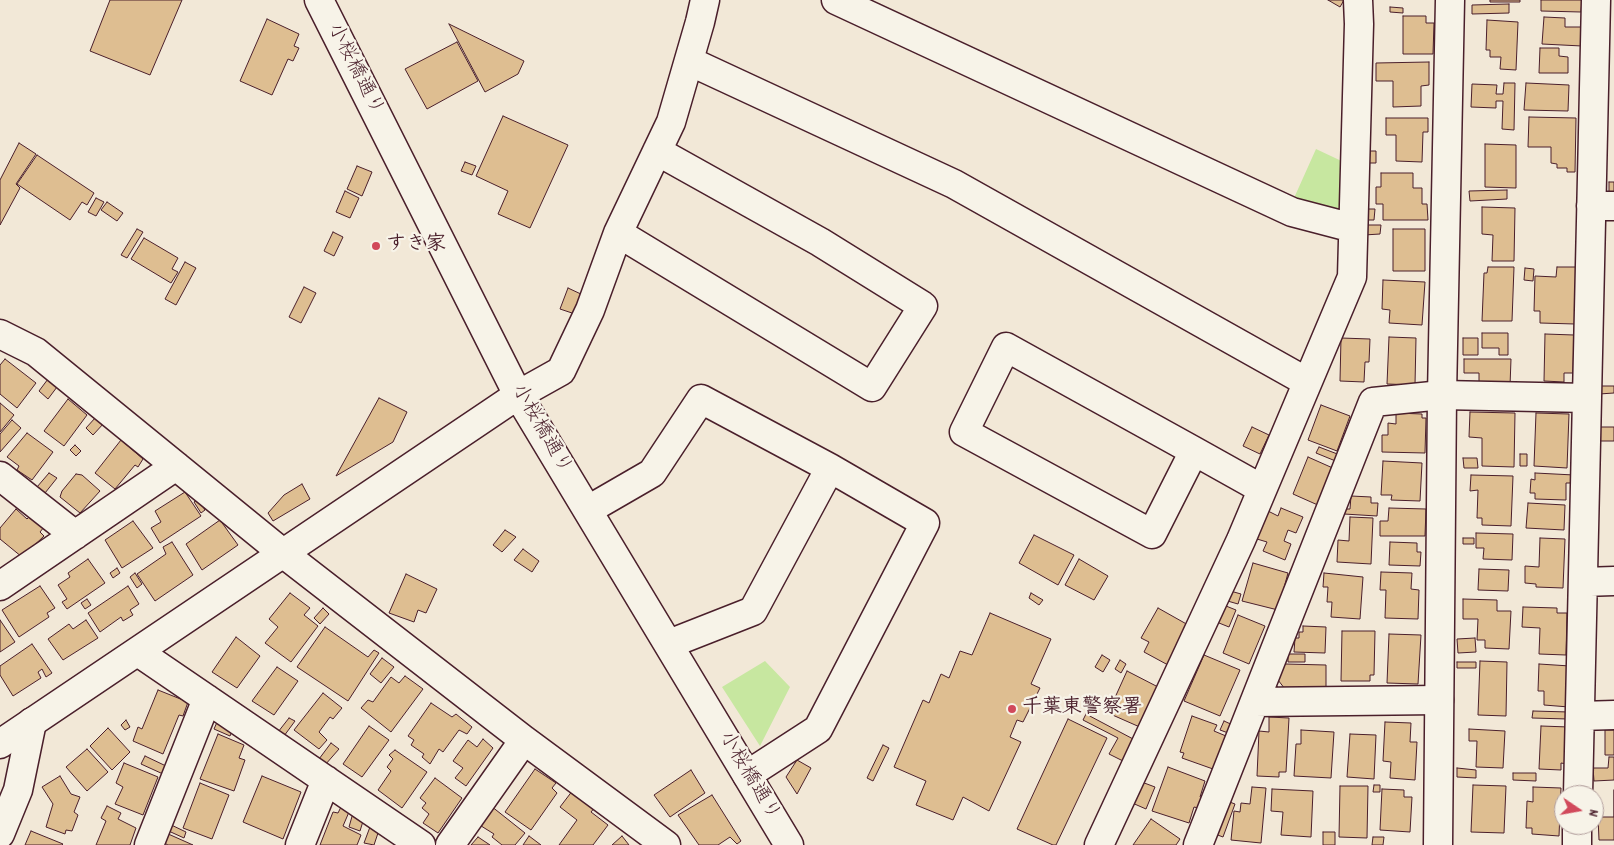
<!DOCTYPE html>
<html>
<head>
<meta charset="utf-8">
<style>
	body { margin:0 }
	#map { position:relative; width:1614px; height:845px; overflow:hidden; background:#f2e8d7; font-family:Dekko,sans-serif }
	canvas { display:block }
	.north { position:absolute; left:1554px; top:785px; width:50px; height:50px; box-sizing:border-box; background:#f7f3e8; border:1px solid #b29e9c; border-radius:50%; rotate:102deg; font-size:14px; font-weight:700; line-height:20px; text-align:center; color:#4a1f2b }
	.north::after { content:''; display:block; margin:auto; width:18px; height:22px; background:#d1495b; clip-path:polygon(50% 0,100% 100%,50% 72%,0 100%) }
</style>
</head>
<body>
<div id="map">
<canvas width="1614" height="845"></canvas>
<div class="north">N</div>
</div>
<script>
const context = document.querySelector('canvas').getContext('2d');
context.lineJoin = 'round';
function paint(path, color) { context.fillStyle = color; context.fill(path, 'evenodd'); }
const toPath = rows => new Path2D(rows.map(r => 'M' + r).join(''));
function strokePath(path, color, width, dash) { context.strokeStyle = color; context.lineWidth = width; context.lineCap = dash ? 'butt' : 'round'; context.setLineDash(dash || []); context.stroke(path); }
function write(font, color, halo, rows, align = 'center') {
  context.font = font + ' Dekko,"Klee One",sans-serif'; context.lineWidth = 4.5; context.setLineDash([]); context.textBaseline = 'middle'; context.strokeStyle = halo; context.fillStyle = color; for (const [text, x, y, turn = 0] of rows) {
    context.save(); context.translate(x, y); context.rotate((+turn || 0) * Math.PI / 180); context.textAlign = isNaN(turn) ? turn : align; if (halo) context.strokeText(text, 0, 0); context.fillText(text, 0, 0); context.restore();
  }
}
const green = toPath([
	[1316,149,1350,165,1344,207,1329,214,1290,207],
	[765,661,790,687,760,746,722,687]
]);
const building = toPath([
	[110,0,182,0,150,75,90,51,110,0],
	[1328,0,1344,0,1340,7,1328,0],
	[1490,0,1520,0,1520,2,1490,2,1490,0],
	[1541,0,1582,0,1581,12,1541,11,1541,0],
	[1509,4,1509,13,1472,14,1472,5,1509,4],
	[1390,7,1403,8,1403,13,1390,12,1390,7],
	[1403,16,1426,16,1426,23,1434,23,1433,54,1403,54,1403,16],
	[1544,17,1565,18,1565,27,1583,27,1582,46,1542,44,1544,17],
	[267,19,299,34,294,46,299,48,293,61,288,59,272,95,240,81,267,19],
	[1487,20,1518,22,1516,70,1500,69,1501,57,1490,57,1490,50,1486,50,1487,20],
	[449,24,524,61,518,74,485,92,449,24],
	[457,42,478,81,427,109,405,69,457,42],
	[1540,48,1559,48,1559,56,1568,57,1568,73,1539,73,1540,48],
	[1429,62,1429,85,1421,86,1421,106,1393,107,1393,81,1376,81,1376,63,1429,62],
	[1504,83,1515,83,1514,130,1502,129,1503,101,1496,101,1496,108,1471,107,1472,84,1497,85,1496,94,1503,94,1504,83],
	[1526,83,1569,85,1568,111,1524,110,1526,83],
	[503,116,568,145,530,228,498,214,508,191,476,176,503,116],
	[1529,117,1576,118,1575,172,1567,172,1567,168,1557,168,1557,164,1551,163,1551,147,1528,147,1529,117],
	[1386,118,1428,118,1428,132,1423,132,1422,162,1396,161,1396,135,1386,135,1386,118],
	[19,143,36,154,16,184,20,188,0,225,0,180,19,143],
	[1485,144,1516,145,1516,188,1485,187,1485,144],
	[1367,151,1376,151,1376,163,1367,163,1367,151],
	[37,155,94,193,87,205,82,202,70,220,17,184,37,155],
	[465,162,476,166,472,175,461,171,465,162],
	[357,166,372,172,362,196,347,189,357,166],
	[1381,173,1413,173,1413,188,1422,188,1422,204,1427,204,1428,220,1383,220,1383,204,1376,204,1376,187,1381,187,1381,173],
	[1609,182,1614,182,1614,195,1609,195,1609,182],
	[1507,190,1507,199,1470,201,1469,191,1507,190],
	[345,191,359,198,350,218,336,212,345,191],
	[96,198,104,202,96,216,88,212,96,198],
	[107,202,123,213,117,221,101,210,107,202],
	[1482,207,1515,208,1514,261,1492,261,1493,235,1482,234,1482,207],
	[1366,209,1375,209,1374,220,1365,220,1366,209],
	[1364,225,1381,225,1380,234,1364,235,1364,225],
	[137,229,143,232,127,258,121,255,137,229],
	[1393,229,1425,229,1425,271,1393,271,1393,229],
	[333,232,343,237,334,256,324,251,333,232],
	[144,238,178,258,172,269,178,272,171,283,131,259,144,238],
	[185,262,196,268,176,305,165,299,185,262],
	[1488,267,1514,267,1512,321,1482,321,1484,273,1487,273,1488,267],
	[1557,267,1576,267,1575,324,1540,323,1540,311,1534,311,1535,276,1556,277,1557,267],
	[1525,268,1534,269,1533,281,1524,280,1525,268],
	[1383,280,1425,282,1422,325,1389,323,1390,310,1382,309,1383,280],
	[304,287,316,293,301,323,289,317,304,287],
	[568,288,583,295,575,314,560,309,568,288],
	[1482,333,1508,333,1508,355,1499,355,1499,348,1482,348,1482,333],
	[1545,334,1574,335,1573,373,1564,373,1564,382,1544,381,1545,334],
	[1389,337,1416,338,1415,385,1387,384,1389,337],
	[1341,338,1370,339,1369,362,1365,362,1364,382,1340,381,1341,338],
	[1463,338,1478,338,1478,355,1463,355,1463,338],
	[5,359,36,383,17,408,0,394,0,365,5,359],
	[1464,359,1511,359,1510,386,1479,385,1479,373,1464,373,1464,359],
	[51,375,65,386,61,391,57,387,48,399,39,391,51,375],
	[1599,386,1614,386,1614,393,1599,394,1599,386],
	[379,398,407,412,393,442,336,476,379,398],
	[68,399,87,415,64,446,44,431,68,399],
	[0,403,14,415,0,432,0,403],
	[1321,405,1350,416,1337,451,1308,440,1321,405],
	[1470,412,1515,413,1514,467,1482,466,1482,438,1469,437,1470,412],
	[1396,413,1422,414,1422,418,1426,418,1425,453,1382,452,1382,435,1388,435,1388,423,1396,424,1396,413],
	[1536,413,1569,414,1567,468,1534,466,1536,413],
	[96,417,104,423,93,435,86,428,96,417],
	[12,420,21,428,0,452,0,434,12,420],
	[1252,427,1269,435,1260,454,1243,446,1252,427],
	[1599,427,1614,427,1614,441,1598,441,1599,427],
	[27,433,53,452,32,480,17,470,19,466,7,457,27,433],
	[121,440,143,459,138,467,135,465,115,489,95,473,121,440],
	[75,445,81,451,76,456,70,450,75,445],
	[1319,447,1340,455,1338,462,1316,453,1319,447],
	[1520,454,1527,454,1527,466,1520,466,1520,454],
	[1308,457,1335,469,1320,506,1293,494,1308,457],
	[1463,458,1477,458,1478,468,1464,468,1463,458],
	[1383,461,1422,463,1420,501,1391,500,1392,495,1381,495,1383,461],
	[49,473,57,478,45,493,37,487,49,473],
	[1535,473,1574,475,1573,483,1566,483,1566,500,1535,499,1535,493,1530,493,1531,479,1535,480,1535,473],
	[76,474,82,475,100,491,80,513,60,497,62,491,76,474],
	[1471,475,1513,476,1511,526,1482,525,1482,518,1477,518,1478,490,1470,491,1471,475],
	[302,484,310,499,273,521,268,513,284,495,302,484],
	[185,492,201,516,160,543,151,528,161,522,155,511,185,492],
	[1351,496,1371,497,1371,503,1378,503,1377,516,1344,514,1344,509,1350,509,1351,496],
	[198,499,205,510,201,513,194,502,198,499],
	[1528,503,1565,505,1564,530,1526,528,1528,503],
	[1281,508,1303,517,1296,533,1288,530,1284,541,1291,544,1285,560,1263,551,1267,542,1257,539,1268,511,1278,516,1281,508],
	[1389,508,1426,509,1425,536,1380,536,1380,521,1388,521,1389,508],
	[16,509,27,519,31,515,44,527,40,532,44,536,22,557,0,539,0,528,16,509],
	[1350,517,1373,518,1371,564,1337,562,1338,540,1349,541,1350,517],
	[220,520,238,545,202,570,186,544,220,520],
	[133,521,153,548,122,568,105,540,133,521],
	[505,530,516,537,502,552,493,545,505,530],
	[1476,533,1513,534,1512,560,1483,559,1484,548,1476,548,1476,533],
	[1034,535,1074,555,1058,585,1019,563,1034,535],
	[1463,538,1474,538,1474,544,1463,544,1463,538],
	[1540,538,1565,539,1563,588,1536,587,1536,584,1525,583,1525,566,1539,567,1540,538],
	[172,542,193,575,155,601,137,574,166,554,163,547,172,542],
	[1390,542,1417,543,1417,552,1421,552,1420,566,1389,565,1390,542],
	[523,549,539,561,532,572,514,560,523,549],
	[88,559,105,583,67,609,62,602,67,599,58,585,70,577,68,573,88,559],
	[1079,559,1108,576,1094,600,1065,585,1079,559],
	[1253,563,1288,573,1278,610,1242,601,1253,563],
	[117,568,120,573,113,578,110,573,117,568],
	[1479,569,1509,570,1508,591,1478,590,1479,569],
	[1381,572,1412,573,1411,589,1419,590,1418,619,1385,618,1386,590,1380,590,1381,572],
	[135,573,142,584,137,588,130,577,135,573],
	[1324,573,1363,577,1360,619,1331,617,1332,602,1327,602,1328,587,1323,587,1324,573],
	[406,574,437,589,426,613,418,610,414,622,389,613,406,574],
	[40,586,55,608,47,613,49,617,19,637,2,610,40,586],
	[128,586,139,604,130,610,133,615,123,621,121,617,100,632,88,613,128,586],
	[1227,590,1241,594,1238,604,1224,600,1227,590],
	[290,593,310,608,304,615,318,626,291,662,265,643,278,627,269,619,290,593],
	[1031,593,1043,600,1039,605,1029,598,1031,593],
	[87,599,91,605,85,609,81,603,87,599],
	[1463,599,1497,600,1497,611,1511,611,1509,649,1485,648,1485,640,1477,640,1478,619,1463,619,1463,599],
	[1221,604,1236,610,1229,627,1214,621,1221,604],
	[1523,607,1557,608,1557,613,1567,613,1566,655,1539,654,1540,628,1522,627,1523,607],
	[323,608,329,614,320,624,314,618,323,608],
	[1158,608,1190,626,1168,665,1144,652,1149,642,1141,638,1158,608],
	[990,613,1051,639,1031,684,1040,688,1023,722,1017,720,1010,737,1021,742,989,811,963,797,953,820,916,805,926,781,894,767,923,700,929,703,941,674,949,678,960,651,972,655,990,613],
	[1238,615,1265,626,1249,664,1223,653,1238,615],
	[0,620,15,642,0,652,0,620],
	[86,620,98,638,63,660,48,639,69,624,73,629,86,620],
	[1303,626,1326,627,1325,653,1294,652,1295,638,1299,638,1299,632,1303,632,1303,626],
	[325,627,368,657,374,650,379,653,348,701,297,667,325,627],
	[1342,631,1375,631,1374,675,1370,675,1370,681,1341,681,1342,631],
	[1389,634,1421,635,1418,684,1387,683,1389,634],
	[236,637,260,656,237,688,212,672,236,637],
	[1475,638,1476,652,1458,653,1457,639,1475,638],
	[32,644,52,673,46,677,42,669,38,672,41,678,13,696,0,675,0,666,32,644],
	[1288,654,1305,654,1305,662,1288,662,1288,654],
	[1102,655,1110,660,1103,672,1095,667,1102,655],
	[1204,655,1240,670,1220,716,1184,701,1204,655],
	[382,658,394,667,381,683,370,674,382,658],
	[1120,660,1126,664,1121,673,1115,669,1120,660],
	[1480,661,1507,662,1506,716,1478,715,1480,661],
	[1457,662,1476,662,1476,668,1457,668,1457,662],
	[1285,664,1326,665,1326,690,1285,689,1278,680,1285,664],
	[1539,664,1570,666,1569,707,1544,705,1544,691,1538,691,1539,664],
	[277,667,298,681,274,715,252,701,277,667],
	[1127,671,1160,688,1142,728,1108,713,1127,671],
	[405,676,423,689,391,732,361,708,368,700,373,702,391,677,399,683,405,676],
	[158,690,188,702,183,716,179,715,163,754,133,741,138,727,142,729,158,690],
	[323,693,342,708,333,719,330,717,319,732,327,740,319,749,294,730,323,693],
	[431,703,452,717,456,714,472,727,467,734,459,730,443,752,439,749,430,764,422,757,424,754,411,745,414,740,408,736,431,703],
	[1533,711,1569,712,1568,719,1532,718,1533,711],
	[1086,714,1135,740,1125,762,1109,754,1118,738,1083,720,1086,714],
	[1192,716,1217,725,1214,731,1226,736,1213,769,1182,758,1184,753,1180,752,1192,716],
	[1269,717,1289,718,1286,772,1279,772,1279,777,1257,776,1259,731,1269,732,1269,717],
	[289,718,295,721,284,736,278,732,289,718],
	[1068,719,1107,738,1056,845,1053,845,1017,829,1068,719],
	[126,720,130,727,125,730,121,725,126,720],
	[218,720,234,727,230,736,214,729,218,720],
	[1224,721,1235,726,1231,734,1220,730,1224,721],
	[1385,722,1411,723,1410,742,1417,742,1415,780,1390,778,1391,762,1383,761,1385,722],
	[369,726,389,740,362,777,343,764,369,726],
	[1541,726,1569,727,1567,764,1561,763,1561,770,1539,769,1541,726],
	[108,728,130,752,112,770,90,746,108,728],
	[1469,729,1505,731,1503,768,1476,767,1477,741,1469,741,1469,729],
	[1301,730,1334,732,1331,778,1294,776,1296,744,1301,744,1301,730],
	[1605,730,1614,730,1614,755,1605,755,1605,730],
	[218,734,244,745,239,758,245,760,234,791,200,779,218,734],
	[1350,734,1376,735,1374,779,1347,777,1350,734],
	[483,739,493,748,466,786,455,778,463,768,453,761,468,740,477,747,483,739],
	[331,743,339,749,325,765,319,759,331,743],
	[883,745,889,748,873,781,867,778,883,745],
	[87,749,108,772,87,791,66,767,87,749],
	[395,750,427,772,402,808,378,790,391,771,387,767,393,759,389,755,395,750],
	[145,756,166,766,163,774,141,764,145,756],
	[1609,757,1614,757,1614,780,1594,781,1593,768,1608,768,1609,757],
	[797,760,811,768,797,794,786,777,797,760],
	[124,763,158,777,143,815,115,804,123,787,116,783,124,763],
	[1168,767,1205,781,1200,797,1202,798,1198,808,1194,807,1189,823,1152,811,1168,767],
	[1457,768,1476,770,1476,778,1457,777,1457,768],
	[535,769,556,783,552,788,557,793,531,830,505,812,535,769],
	[691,770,705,793,670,817,654,795,691,770],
	[1513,773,1536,773,1536,781,1513,780,1513,773],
	[60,776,71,794,80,797,74,812,78,815,72,831,66,830,65,834,46,827,53,804,42,787,60,776],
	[262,776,301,792,283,839,243,822,262,776],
	[435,778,462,798,438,833,423,823,429,814,422,808,426,803,420,798,435,778],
	[1139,781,1155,787,1146,809,1130,802,1139,781],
	[200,783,229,795,212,839,183,828,200,783],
	[1374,785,1380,785,1380,792,1373,792,1374,785],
	[1473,785,1506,786,1504,833,1471,832,1473,785],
	[1340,786,1368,786,1367,838,1339,837,1340,786],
	[1252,787,1266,788,1261,843,1231,840,1234,811,1240,812,1241,803,1250,804,1252,787],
	[1533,787,1561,788,1559,836,1532,834,1532,828,1526,828,1527,801,1533,802,1533,787],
	[1272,789,1313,791,1311,837,1281,835,1283,812,1271,811,1272,789],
	[1382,789,1404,790,1404,797,1412,797,1410,832,1380,830,1382,789],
	[573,790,596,806,591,812,608,825,593,845,559,845,577,820,560,807,573,790],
	[1614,790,1614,840,1599,840,1598,817,1614,817,1614,790],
	[712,795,741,841,737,844,730,837,718,845,699,845,678,815,712,795],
	[1227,801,1235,804,1223,837,1215,834,1227,801],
	[107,806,121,813,118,819,136,828,130,845,96,845,106,821,101,818,107,806],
	[491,806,525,833,515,845,502,845,492,837,494,834,478,824,491,806],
	[341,807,349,812,343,826,361,835,357,845,320,845,333,812,338,813,341,807],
	[353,813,364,818,360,831,349,827,353,813],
	[1151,819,1180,839,1176,845,1133,845,1151,819],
	[165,822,186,832,184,838,162,828,165,822],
	[370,827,379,830,374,845,364,843,370,827],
	[31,831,63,844,62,845,25,845,31,831],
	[1323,832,1335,832,1335,845,1323,845,1323,832],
	[166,833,193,845,168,845,162,842,166,833],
	[529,836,541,845,523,845,529,836],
	[622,836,629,845,612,845,622,836],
	[478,837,490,845,471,845,478,837],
	[1373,837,1384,837,1383,845,1372,845,1373,837]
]);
const street = toPath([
	[836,0,1292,212,1353,228],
	[689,61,954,184,1307,382],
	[1591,206,1614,206],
	[618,233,872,387,923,306,820,242,657,151],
	[0,334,36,352,284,554,524,740,666,845],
	[518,395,561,371,590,310,618,233,671,122,700,22,705,0],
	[1194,451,1152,534,964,432,1006,347,1194,451,1262,489],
	[0,476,75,535],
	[588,510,652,473,701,399,830,468,925,523,818,729,747,775],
	[1583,582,1614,581],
	[0,586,176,466],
	[669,644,753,611,830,468],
	[138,652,421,845],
	[1255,702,1439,700],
	[1580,716,1614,715],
	[1578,795,1596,0],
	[0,834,18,790,32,722],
	[149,845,207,699],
	[300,845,326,780],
	[450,845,524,740],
	[1099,845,1241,540,1352,277,1359,24,1358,0],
	[1198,845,1373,402,1442,395,1587,398],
	[1577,845,1577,825]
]);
const secondary = toPath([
	[319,0,518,395,789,845],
	[0,744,518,395],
	[1438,845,1442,395,1450,0]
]);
const markers = [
	[376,246,5,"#d1495b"],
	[1012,709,5,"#d1495b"]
];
const streetNames = [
	["小桜橋通り",354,70,63],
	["小桜橋通り",540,430,60],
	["小桜橋通り",748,777,59]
];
const poiNames = [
	["すき家",386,246],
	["千葉東警察署",1022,709]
];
paint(green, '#c7e7a0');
paint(building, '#debe91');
strokePath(building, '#4a1f2b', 1);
strokePath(street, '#4a1f2b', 31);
strokePath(secondary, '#4a1f2b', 31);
strokePath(street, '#f7f3e8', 28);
strokePath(secondary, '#f7f3e8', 28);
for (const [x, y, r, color] of markers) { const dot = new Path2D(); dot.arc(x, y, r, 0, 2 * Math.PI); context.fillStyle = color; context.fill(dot); strokePath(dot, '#f7f3e8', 2); }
write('20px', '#4a1f2b', '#f7f3e8', streetNames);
write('bold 20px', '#4a1f2b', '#f7f3e8', poiNames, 'left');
</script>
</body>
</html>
